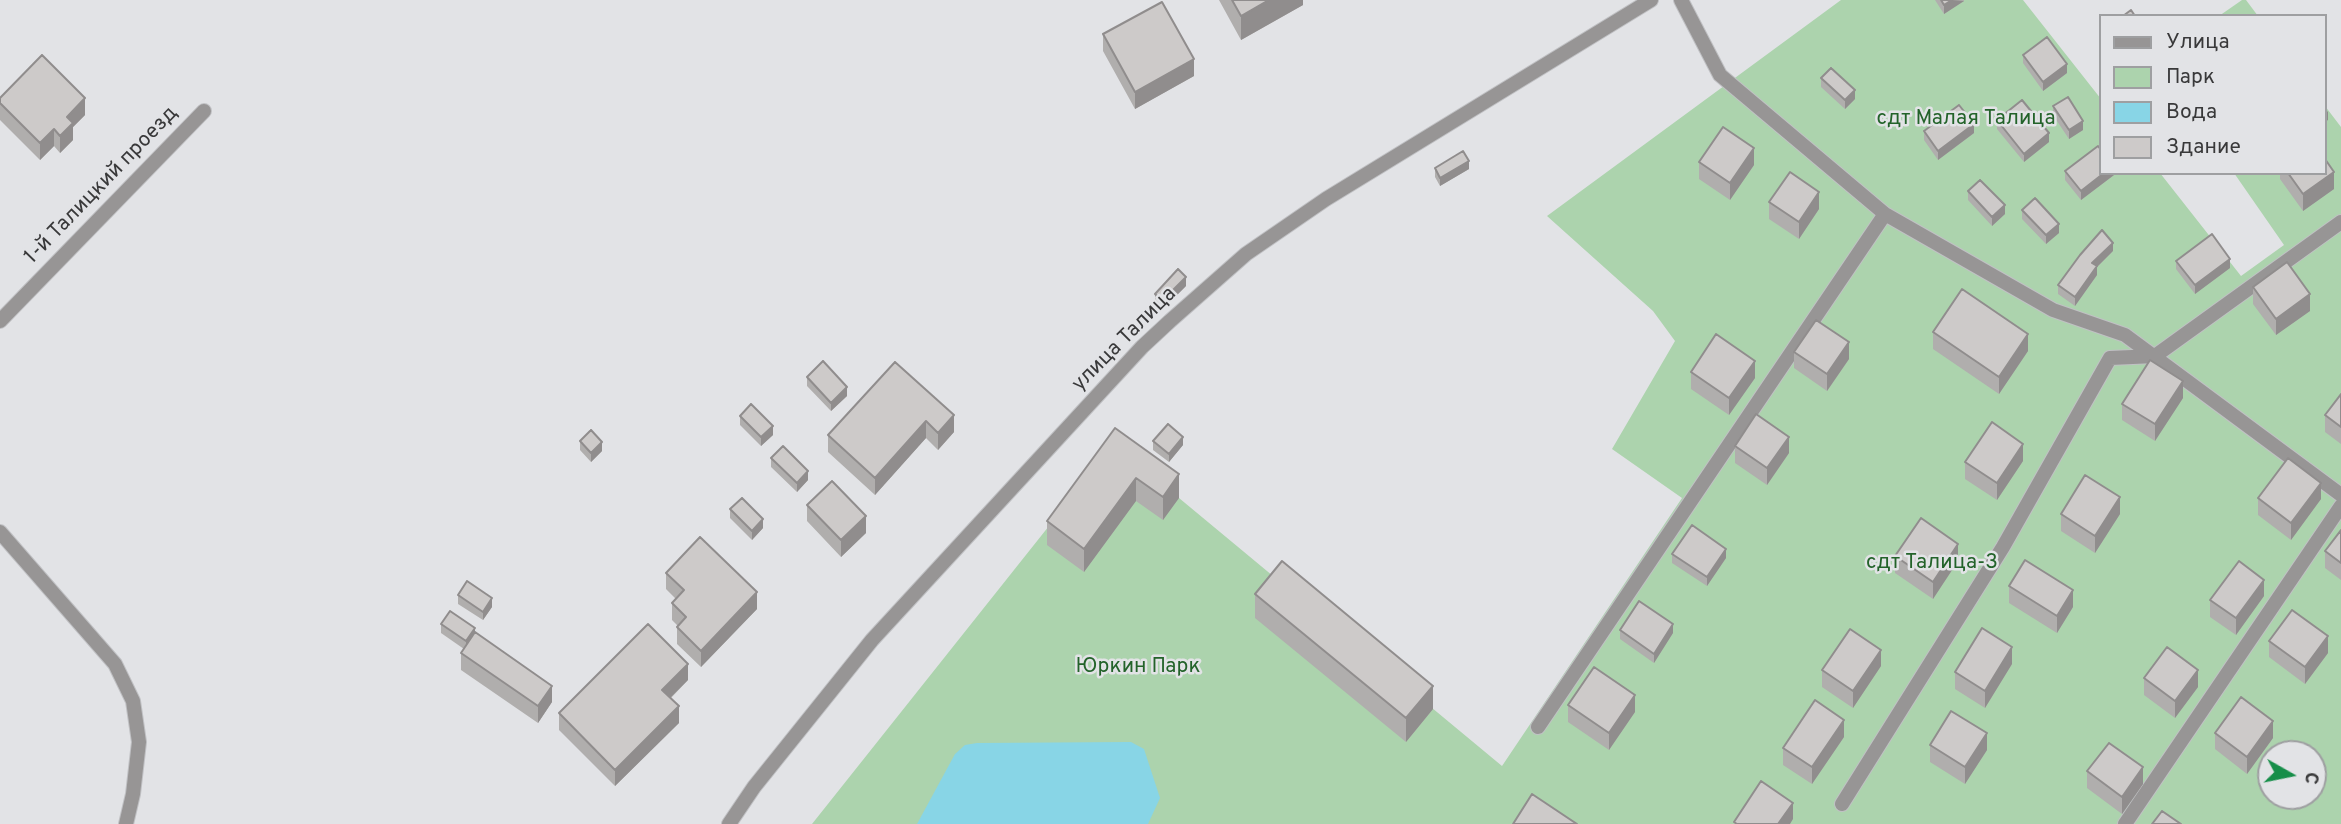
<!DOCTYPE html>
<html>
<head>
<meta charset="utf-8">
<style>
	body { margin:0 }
	#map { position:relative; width:2341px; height:824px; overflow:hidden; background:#e2e3e6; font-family:Overpass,sans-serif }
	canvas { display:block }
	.legend { position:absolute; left:2099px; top:14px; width:228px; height:161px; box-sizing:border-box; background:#e2e3e6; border:2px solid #9e9fa1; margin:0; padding:9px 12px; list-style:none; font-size:21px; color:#39393a }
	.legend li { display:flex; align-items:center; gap:14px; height:35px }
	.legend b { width:35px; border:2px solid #9e9fa1 }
	.north { position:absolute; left:2257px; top:740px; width:70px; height:70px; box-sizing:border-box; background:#e2e3e6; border:2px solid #9e9fa1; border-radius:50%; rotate:99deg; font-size:19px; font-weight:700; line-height:28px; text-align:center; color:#39393a }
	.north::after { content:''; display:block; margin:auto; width:24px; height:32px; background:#168e49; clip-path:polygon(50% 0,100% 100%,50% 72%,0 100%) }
</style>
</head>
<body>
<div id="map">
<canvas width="2341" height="824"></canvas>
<ul class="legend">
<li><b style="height:9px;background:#979595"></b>Улица</li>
<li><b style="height:19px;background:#acd3ad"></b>Парк</li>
<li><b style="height:19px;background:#88d5e6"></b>Вода</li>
<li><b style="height:19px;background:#cdcac9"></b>Здание</li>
</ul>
<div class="north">С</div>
</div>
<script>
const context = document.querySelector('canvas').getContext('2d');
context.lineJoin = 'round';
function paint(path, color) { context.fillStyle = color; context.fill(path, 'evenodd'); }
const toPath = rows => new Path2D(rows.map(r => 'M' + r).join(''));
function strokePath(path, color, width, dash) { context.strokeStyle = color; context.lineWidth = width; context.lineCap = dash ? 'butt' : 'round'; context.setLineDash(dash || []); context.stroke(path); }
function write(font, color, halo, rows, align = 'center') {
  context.font = font + ' Overpass,sans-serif'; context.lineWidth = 5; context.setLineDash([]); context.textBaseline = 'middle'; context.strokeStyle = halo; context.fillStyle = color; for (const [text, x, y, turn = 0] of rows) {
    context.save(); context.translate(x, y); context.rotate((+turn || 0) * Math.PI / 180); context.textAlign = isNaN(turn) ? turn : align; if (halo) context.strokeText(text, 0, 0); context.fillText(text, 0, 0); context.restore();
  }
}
const green = toPath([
	[1841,0,2023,0,2101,99,2101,173,2160,173,2241,276,2284,245,2234,173,2325,173,2325,106,2341,127,2341,824,812,824,1111,448,1179,498,1502,766,1682,498,1612,449,1675,341,1653,311,1547,216],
	[2271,754,2313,754,2313,796,2271,796],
	[2242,0,2246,0,2258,16,2219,16]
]);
const water = toPath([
	[1131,742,1144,749,1160,798,1148,824,917,824,955,754,965,745,977,743]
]);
const minor = toPath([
	[1681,0,1720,75,1885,214,2053,310,2125,335,2341,495],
	[0,321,204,111],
	[0,532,115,664,133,701,139,742,133,794,126,824],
	[1538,727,1885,214],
	[1842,804,2003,547,2110,358,2155,356,2341,222],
	[2125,824,2341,506]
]);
const tertiary = toPath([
	[729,824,754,787,872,640,1142,347,1170,321,1246,254,1326,199,1651,0]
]);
const wall = toPath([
	[1219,0,1303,0,1303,5,1241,40],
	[1935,0,1964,0,1964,1,1944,14],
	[1103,34,1194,76,1135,109,1103,51],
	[2023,55,2067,73,2043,91,2023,63],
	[1821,78,1855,99,1845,109,1821,87],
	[0,98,85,115,73,127,73,140,60,153,54,146,40,160,0,120],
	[2053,106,2083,130,2069,139,2053,115],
	[1997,120,2049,142,2024,162,1997,129],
	[1924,131,1974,133,1938,160,1924,140],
	[1699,162,1754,165,1730,200,1699,179],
	[1435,168,1469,169,1440,186,1435,177],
	[2065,171,2114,173,2114,175,2081,200,2065,180],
	[2280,173,2325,173,2334,189,2303,211,2280,179],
	[1968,191,2005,214,1992,226,1968,200],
	[1769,202,1819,209,1799,239,1769,219],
	[2022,210,2059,233,2046,244,2022,219],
	[2113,251,2097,267,2097,275,2075,306,2058,294,2058,285],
	[2176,261,2230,268,2195,294,2176,269],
	[1186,286,1162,310,1155,302,1155,294],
	[2253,287,2310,311,2276,335,2253,304],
	[1933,332,2028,351,1999,394,1933,349],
	[1794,352,1849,359,1827,391,1794,368],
	[895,362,954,432,938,450,926,438,875,495,828,452,828,435],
	[1691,372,1755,378,1729,415,1691,389],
	[807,377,847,396,831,411,807,386],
	[2341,394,2341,444,2325,432,2325,415],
	[2183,398,2155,441,2122,420,2122,404],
	[740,416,773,435,761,446,740,425],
	[1115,428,1179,498,1163,520,1136,501,1084,572,1047,545,1047,521],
	[580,441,602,451,591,462,580,450],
	[1153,441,1183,445,1169,462,1153,450],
	[1735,446,1789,453,1767,485,1735,463],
	[771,458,808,480,797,492,771,467],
	[2023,461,1997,500,1965,479,1965,462],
	[2258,498,2321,499,2291,540,2258,515],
	[807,505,866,533,841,557,807,521],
	[730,509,763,528,752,540,730,518],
	[2061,514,2120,514,2095,553,2061,531],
	[2341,530,2341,580,2325,568,2325,551],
	[1672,554,1726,558,1707,586,1672,563],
	[1895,556,1958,561,1933,599,1895,573],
	[666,573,757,609,701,667,677,644,677,627,678,626,672,620,672,603,676,599,666,589],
	[2009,586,2073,607,2057,633,2009,603],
	[1255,594,1433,709,1406,742,1255,618],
	[458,595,492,607,483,620,458,604],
	[2264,596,2236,635,2210,617,2210,600],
	[441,624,475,633,552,702,538,723,461,670,461,653,464,649,441,633],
	[1620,630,1673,633,1654,663,1620,639],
	[2269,641,2328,653,2305,684,2269,657],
	[2012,664,1985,708,1955,689,1955,672],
	[1881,666,1853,708,1822,687,1822,670],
	[2144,678,2198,687,2175,718,2144,695],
	[688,680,671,698,679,723,615,786,559,730,559,713],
	[1568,705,1635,712,1609,750,1568,722],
	[2215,733,2273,738,2247,774,2215,749],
	[1844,737,1812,784,1783,765,1783,748],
	[1930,745,1987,750,1965,784,1930,762],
	[2087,771,2143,784,2122,814,2087,788]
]);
const shadedWall = toPath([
	[1269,0,1303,0,1303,5,1241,40,1241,16],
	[1952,0,1964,1,1944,14,1944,5],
	[1194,59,1194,76,1135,109,1135,92],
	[2067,64,2067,73,2043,91,2043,82],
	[1855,90,1855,99,1845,109,1845,100],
	[85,98,85,115,73,127,73,140,60,153,60,136,67,117],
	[2328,111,2328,120,2325,122,2325,114],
	[2083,121,2083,130,2069,139,2069,130],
	[1974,124,1974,133,1938,160,1938,151],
	[54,129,54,146,40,160,40,143],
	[2049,133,2049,142,2024,162,2024,154],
	[1754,148,1754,165,1730,200,1730,183],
	[1469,161,1469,169,1440,186,1440,178],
	[2334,172,2334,189,2303,211,2303,194],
	[2104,173,2114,173,2114,175,2081,200,2081,191],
	[1819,192,1819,209,1799,239,1799,222],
	[2005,205,2005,214,1992,226,1992,217],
	[2059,224,2059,233,2046,244,2046,235],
	[2113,243,2113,251,2097,267,2097,275,2075,306,2075,297,2092,263],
	[2230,259,2230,268,2195,294,2195,285],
	[1186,277,1186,286,1162,310,1162,301],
	[2310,294,2310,311,2276,335,2276,319],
	[2028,334,2028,351,1999,394,1999,377],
	[1849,342,1849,359,1827,391,1827,374],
	[1755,361,1755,378,1729,415,1729,398],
	[2183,381,2183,398,2155,441,2155,424],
	[847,387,847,396,831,411,831,403],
	[954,415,954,432,938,450,938,433],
	[926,421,926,438,875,495,875,478],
	[773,426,773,435,761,446,761,437],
	[1183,437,1183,445,1169,462,1169,454],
	[1789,437,1789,453,1767,485,1767,468],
	[602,442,602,451,591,462,591,453],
	[2023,444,2023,461,1997,500,1997,483],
	[808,471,808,480,797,492,797,483],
	[1179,474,1179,498,1163,520,1163,497],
	[1136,478,1136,501,1084,572,1084,549],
	[2321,483,2321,499,2291,540,2291,523],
	[2120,497,2120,514,2095,553,2095,536],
	[866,516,866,533,841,557,841,540],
	[763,519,763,528,752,540,752,531],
	[1958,544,1958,561,1933,599,1933,582],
	[1726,549,1726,558,1707,586,1707,577],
	[2264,580,2264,596,2236,635,2236,618],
	[2073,590,2073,607,2057,633,2057,616],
	[757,592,757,609,701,667,701,651],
	[492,598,492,607,483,620,483,612],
	[1673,624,1673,633,1654,663,1654,654],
	[475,628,475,636,466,650,466,641],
	[2328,636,2328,653,2305,684,2305,667],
	[2012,647,2012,664,1985,708,1985,691],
	[1881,650,1881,666,1853,708,1853,691],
	[688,664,688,680,662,706,662,690],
	[2198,670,2198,687,2175,718,2175,701],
	[552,686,552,702,538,723,538,706],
	[1433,686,1433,709,1406,742,1406,718],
	[1635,695,1635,712,1609,750,1609,733],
	[679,706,679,723,615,786,615,770],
	[1844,720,1844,737,1812,784,1812,767],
	[2273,721,2273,738,2247,774,2247,757],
	[1987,733,1987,750,1965,784,1965,767],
	[2143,767,2143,784,2122,814,2122,797],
	[1793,803,1793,819,1790,824,1778,824]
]);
const building = toPath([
	[1232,0,1269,0,1241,16,1232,0],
	[1941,0,1952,0,1944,5,1941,0],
	[1162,2,1194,59,1135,92,1103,34,1162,2],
	[2131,10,2135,16,2123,16,2131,10],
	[2047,37,2067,64,2043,82,2023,55,2047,37],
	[42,55,85,98,67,117,73,123,60,136,54,129,40,143,0,103,0,98,42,55],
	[1831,68,1855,90,1845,100,1821,78,1831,68],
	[2068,97,2083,121,2069,130,2053,106,2068,97],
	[2022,100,2049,133,2024,154,1997,120,2022,100],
	[1959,105,1974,124,1938,151,1924,131,1959,105],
	[1723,127,1754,148,1730,183,1699,162,1723,127],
	[2098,146,2101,150,2101,173,2104,173,2081,191,2065,171,2098,146],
	[1463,151,1469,161,1440,178,1435,168,1463,151],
	[2325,159,2334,172,2303,194,2288,173,2325,173,2325,159],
	[1790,172,1819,192,1799,222,1769,202,1790,172],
	[1980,180,2005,205,1992,217,1968,191,1980,180],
	[2035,198,2059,224,2046,235,2022,210,2035,198],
	[2102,230,2113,243,2092,263,2097,266,2075,297,2058,285,2080,255,2102,230],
	[2212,234,2230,259,2195,285,2176,261,2212,234],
	[2287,262,2310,294,2276,319,2253,287,2287,262],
	[1178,269,1186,277,1162,301,1155,294,1178,269],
	[1962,289,2028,334,1999,377,1933,332,1962,289],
	[1816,320,1849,342,1827,374,1794,352,1816,320],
	[1716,334,1755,361,1729,398,1691,372,1716,334],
	[2150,360,2183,381,2155,424,2122,404,2150,360],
	[823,361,847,387,831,403,807,377,823,361],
	[895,362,954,415,938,433,926,421,875,478,828,435,895,362],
	[2341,394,2341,427,2325,415,2341,394],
	[751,404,773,426,761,437,740,416,751,404],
	[1756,414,1789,437,1767,468,1735,446,1756,414],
	[1992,422,2023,444,1997,483,1965,462,1992,422],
	[1168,424,1183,437,1169,454,1153,441,1168,424],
	[1115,428,1179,474,1163,497,1136,478,1084,549,1047,521,1115,428],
	[591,430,602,442,591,453,580,441,591,430],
	[783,446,808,471,797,483,771,458,783,446],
	[2288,458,2321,483,2291,523,2258,498,2288,458],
	[2085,475,2120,497,2095,536,2061,514,2085,475],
	[832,481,866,516,841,540,807,505,832,481],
	[742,498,763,519,752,531,730,509,742,498],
	[1921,518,1958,544,1933,582,1895,556,1921,518],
	[1692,525,1726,549,1707,577,1672,554,1692,525],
	[2341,530,2341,563,2325,551,2341,530],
	[700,537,757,592,701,651,677,627,686,617,672,603,684,590,666,573,700,537],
	[2025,560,2073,590,2057,616,2009,586,2025,560],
	[1282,561,1433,686,1406,718,1255,594,1282,561],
	[2239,561,2264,580,2236,618,2210,600,2239,561],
	[467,581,492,598,483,612,458,595,467,581],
	[1639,601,1673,624,1654,654,1620,630,1639,601],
	[2292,610,2328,636,2305,667,2269,641,2292,610],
	[450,611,475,628,466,641,441,624,450,611],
	[648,624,688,664,662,690,679,706,615,770,559,713,648,624],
	[1982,628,2012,647,1985,691,1955,672,1982,628],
	[1850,629,1881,650,1853,691,1822,670,1850,629],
	[475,632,552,686,538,706,461,653,475,632],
	[2167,647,2198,670,2175,701,2144,678,2167,647],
	[1594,667,1635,695,1609,733,1568,705,1594,667],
	[2241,697,2273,721,2247,757,2215,733,2241,697],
	[1815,700,1844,720,1812,767,1783,748,1815,700],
	[1951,711,1987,733,1965,767,1930,745,1951,711],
	[2109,743,2143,767,2122,797,2087,771,2109,743],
	[1761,781,1793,803,1778,824,1737,824,1734,822,1761,781],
	[1532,794,1577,824,1513,824,1532,794],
	[2162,811,2181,824,2152,824,2162,811]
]);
const parkNames = [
	["сдт Малая Талица",1966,120],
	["сдт Талица-3",1932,564],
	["Юркин Парк",1138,668]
];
const streetNames = [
	["1-й Талицкий проезд",102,186,-46],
	["улица Талица",1125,340,-45]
];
paint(green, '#acd3ad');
paint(water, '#88d5e6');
strokePath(minor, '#c0c1c4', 16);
strokePath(tertiary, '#c0c1c4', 16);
strokePath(minor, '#979595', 14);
strokePath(tertiary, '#979595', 14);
paint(wall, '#b0aead');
paint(shadedWall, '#908d8d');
paint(building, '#cdcac9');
strokePath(building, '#908d8d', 2);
write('21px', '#23632a', '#e2e3e6', parkNames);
write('21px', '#39393a', '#e2e3e6', streetNames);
</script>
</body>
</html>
